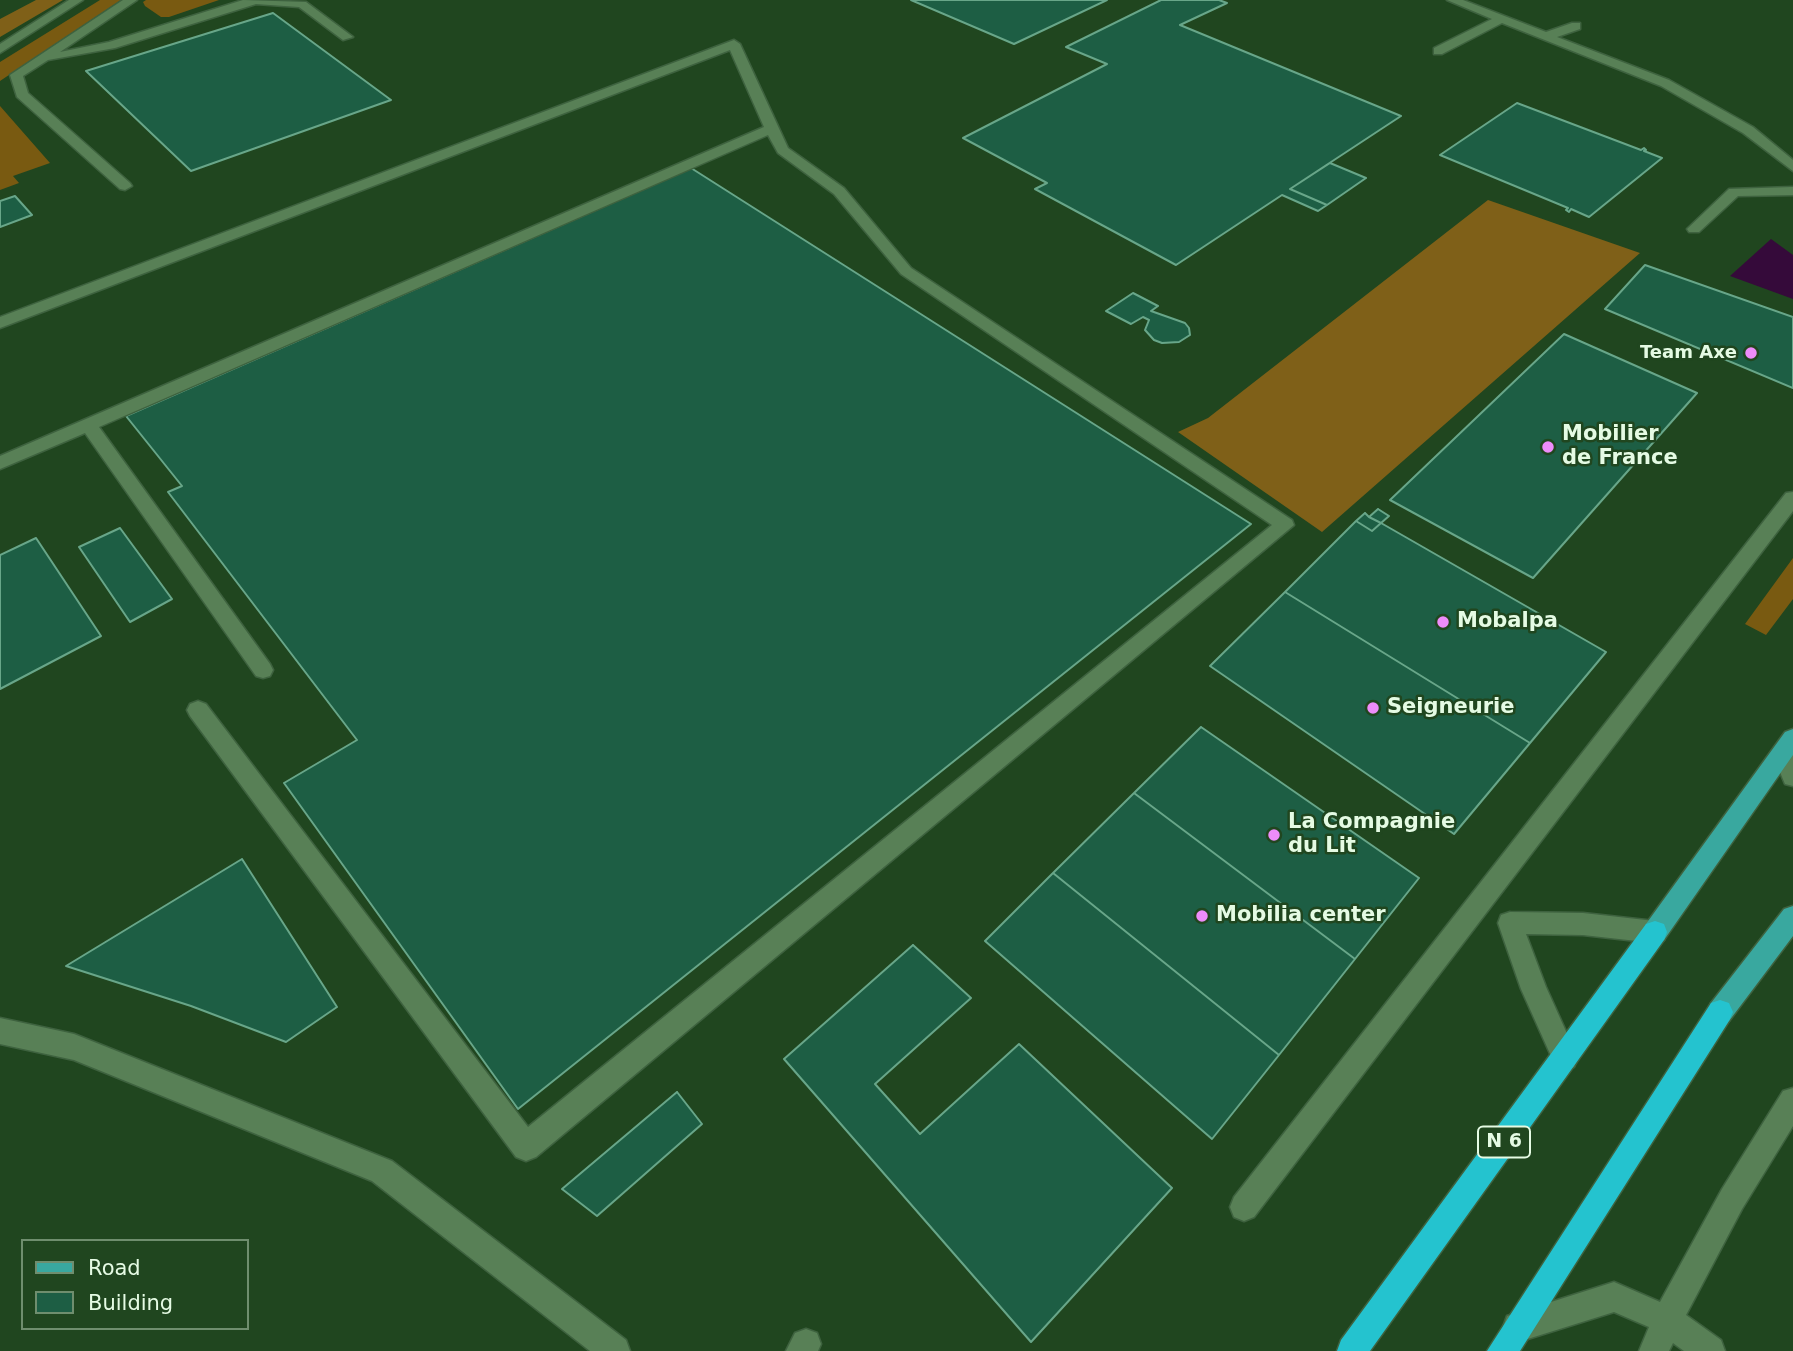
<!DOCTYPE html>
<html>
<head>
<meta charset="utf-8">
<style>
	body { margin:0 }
	#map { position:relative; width:1793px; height:1351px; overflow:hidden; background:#20461f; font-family:"DejaVu Sans",sans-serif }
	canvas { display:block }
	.legend { position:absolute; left:21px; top:1239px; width:228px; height:91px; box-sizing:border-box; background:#20461f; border:2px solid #6f8e6e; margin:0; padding:9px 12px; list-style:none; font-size:21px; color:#e5fbe4 }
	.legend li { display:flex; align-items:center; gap:14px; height:35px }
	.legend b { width:35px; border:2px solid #6f8e6e }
</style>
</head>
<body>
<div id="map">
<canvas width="1793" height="1351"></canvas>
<ul class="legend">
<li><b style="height:9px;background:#39a89f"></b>Road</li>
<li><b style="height:19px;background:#1d5e44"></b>Building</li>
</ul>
</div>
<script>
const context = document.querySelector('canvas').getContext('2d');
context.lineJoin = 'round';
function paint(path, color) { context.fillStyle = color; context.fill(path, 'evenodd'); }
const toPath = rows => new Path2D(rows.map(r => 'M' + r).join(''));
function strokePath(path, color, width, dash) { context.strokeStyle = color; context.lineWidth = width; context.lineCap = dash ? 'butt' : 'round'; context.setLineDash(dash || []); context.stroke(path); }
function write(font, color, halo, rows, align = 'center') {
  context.font = font + ' "DejaVu Sans",sans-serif'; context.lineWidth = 5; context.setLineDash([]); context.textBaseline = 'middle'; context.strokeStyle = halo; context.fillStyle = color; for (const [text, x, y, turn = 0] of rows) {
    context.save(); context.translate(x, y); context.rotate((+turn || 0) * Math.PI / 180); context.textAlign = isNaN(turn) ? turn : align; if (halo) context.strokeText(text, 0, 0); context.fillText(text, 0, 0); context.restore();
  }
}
const green = toPath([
	[100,0,121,0,0,81,0,62],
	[146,0,219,0,169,17,161,17,145,6,143,2],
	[0,106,50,163,13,176,19,183,0,190],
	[1793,558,1793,599,1766,635,1745,624]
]);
const forest = toPath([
	[36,0,63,0,0,37,0,19],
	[1488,200,1640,253,1322,532,1178,432,1208,418]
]);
const water = toPath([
	[1771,239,1793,255,1793,299,1730,276]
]);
const building = toPath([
	[911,0,1107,0,1014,44,911,0],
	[1161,0,1219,0,1227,3,1180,25,1401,116,1290,189,1327,205,1318,211,1282,195,1176,265,1035,189,1047,183,963,138,1107,64,1066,47,1161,0],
	[273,13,391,100,191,171,86,71,273,13],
	[1517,103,1641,150,1644,148,1646,150,1644,151,1662,158,1589,217,1571,209,1569,212,1566,210,1568,208,1440,155,1517,103],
	[1330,163,1366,178,1327,205,1290,189,1330,163],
	[691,168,1251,524,518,1109,284,783,357,740,168,492,182,486,126,416,691,168],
	[15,196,32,215,0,227,0,201,15,196],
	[1645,265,1793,317,1793,388,1605,309,1645,265],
	[1133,293,1158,306,1151,311,1185,323,1189,328,1190,335,1179,342,1162,343,1154,340,1145,330,1149,320,1143,317,1131,324,1106,311,1133,293],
	[1564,334,1697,393,1533,578,1390,500,1564,334],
	[1378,509,1389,516,1381,523,1369,517,1378,509],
	[1365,513,1369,517,1381,523,1372,531,1356,521,1365,513],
	[1356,521,1372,531,1381,523,1606,652,1530,743,1285,592,1356,521],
	[120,528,172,599,130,622,79,547,120,528],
	[36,538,101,636,0,689,0,555,36,538],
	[1285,592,1530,743,1454,834,1210,666,1285,592],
	[1201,727,1419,878,1355,959,1134,793,1201,727],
	[1134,793,1355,959,1279,1055,1053,873,1134,793],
	[242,859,337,1007,286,1042,191,1006,66,966,242,859],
	[1053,873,1279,1055,1212,1139,985,941,1053,873],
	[913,945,971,998,875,1084,920,1134,1019,1044,1172,1188,1031,1342,784,1059,913,945],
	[677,1092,702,1124,597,1216,562,1189,677,1092]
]);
const minor = toPath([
	[69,0,83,0,0,53,0,44,69,0],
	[123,0,137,0,60,52,109,42,243,0,306,2,353,37,343,40,299,7,256,4,115,48,48,60,23,76,28,93,130,183,132,186,125,190,120,189,17,97,10,75,123,0],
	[1447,0,1463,0,1546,32,1572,23,1580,23,1580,29,1557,37,1669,80,1753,127,1793,160,1793,171,1743,133,1661,86,1502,23,1442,54,1434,54,1434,48,1492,19,1447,0],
	[734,40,740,44,788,148,844,188,911,268,1292,520,1294,525,536,1157,526,1161,516,1157,190,716,187,710,190,704,198,701,206,704,528,1127,1272,525,901,274,834,194,778,153,768,135,99,427,270,664,273,670,270,676,263,678,256,676,85,433,0,469,0,456,764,127,730,50,0,328,0,317,734,40],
	[1793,187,1793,195,1738,196,1699,232,1689,232,1687,229,1729,189,1793,187],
	[1793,492,1793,511,1254,1217,1244,1221,1234,1217,1230,1207,1234,1197,1786,493,1793,492],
	[1783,744,1791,747,1793,751,1793,786,1785,784,1772,753,1775,747,1783,744],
	[1510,912,1583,913,1655,921,1664,924,1667,932,1664,940,1655,943,1583,935,1526,934,1546,987,1578,1058,1574,1067,1565,1071,1556,1067,1521,989,1498,923,1501,915,1510,912],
	[0,1018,74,1034,392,1161,626,1340,630,1351,590,1351,372,1181,74,1060,0,1044,0,1018],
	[1793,1088,1793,1126,1742,1209,1686,1315,1721,1340,1725,1351,1684,1351,1673,1343,1669,1351,1639,1351,1649,1327,1614,1312,1518,1342,1507,1338,1503,1327,1507,1316,1614,1282,1660,1302,1722,1189,1783,1091,1793,1088],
	[806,1329,817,1333,821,1344,818,1351,786,1351,795,1333,806,1329]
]);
const major = toPath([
	[1793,729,1793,755,1664,940,1655,943,1646,940,1643,932,1646,924,1785,732,1793,729],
	[1793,906,1793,936,1729,1021,1720,1024,1711,1021,1707,1012,1711,1003,1784,909,1793,906]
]);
const highway = toPath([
	[1655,921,1664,924,1667,932,1664,940,1370,1351,1337,1351,1341,1340,1646,924,1655,921],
	[1720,1000,1729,1003,1733,1012,1729,1021,1520,1351,1487,1351,1711,1003,1720,1000]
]);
const markers = [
	[1751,353,7,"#ee8cf9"],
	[1548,447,7,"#ee8cf9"],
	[1443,622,7,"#ee8cf9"],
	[1373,708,7,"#ee8cf9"],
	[1274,835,7,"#ee8cf9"],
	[1202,916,7,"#ee8cf9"]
];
const farPoinames = [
	["Team Axe",1737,353]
];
const shields = [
	[1504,1142,52]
];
const shieldNames = [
	["N 6",1504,1142]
];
const poiNames = [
	["Mobilier",1562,435],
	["de France",1562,459],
	["Mobalpa",1457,622],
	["Seigneurie",1387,708],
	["La Compagnie",1288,823],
	["du Lit",1288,847],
	["Mobilia center",1216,916]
];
paint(green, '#795a11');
paint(forest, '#7f6018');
paint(water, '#350a3a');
paint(building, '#1d5e44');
strokePath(building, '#68a689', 2);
strokePath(minor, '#3e623f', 3);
strokePath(major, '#3e623f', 3);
strokePath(highway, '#3e623f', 3);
paint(minor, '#588056');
paint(major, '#39a89f');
paint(highway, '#24c3cf');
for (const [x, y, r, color] of markers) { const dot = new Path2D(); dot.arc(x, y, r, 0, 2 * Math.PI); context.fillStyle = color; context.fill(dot); strokePath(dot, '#20461f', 2.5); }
write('bold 18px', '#e5fbe4', '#20461f', farPoinames, 'right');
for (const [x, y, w] of shields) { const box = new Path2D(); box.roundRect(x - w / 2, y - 15.5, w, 31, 5); context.fillStyle = '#20461f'; context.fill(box); strokePath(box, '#e5fbe4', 2); }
write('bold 19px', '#e5fbe4', null, shieldNames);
write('bold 21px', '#e5fbe4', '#20461f', poiNames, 'left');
</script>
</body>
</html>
